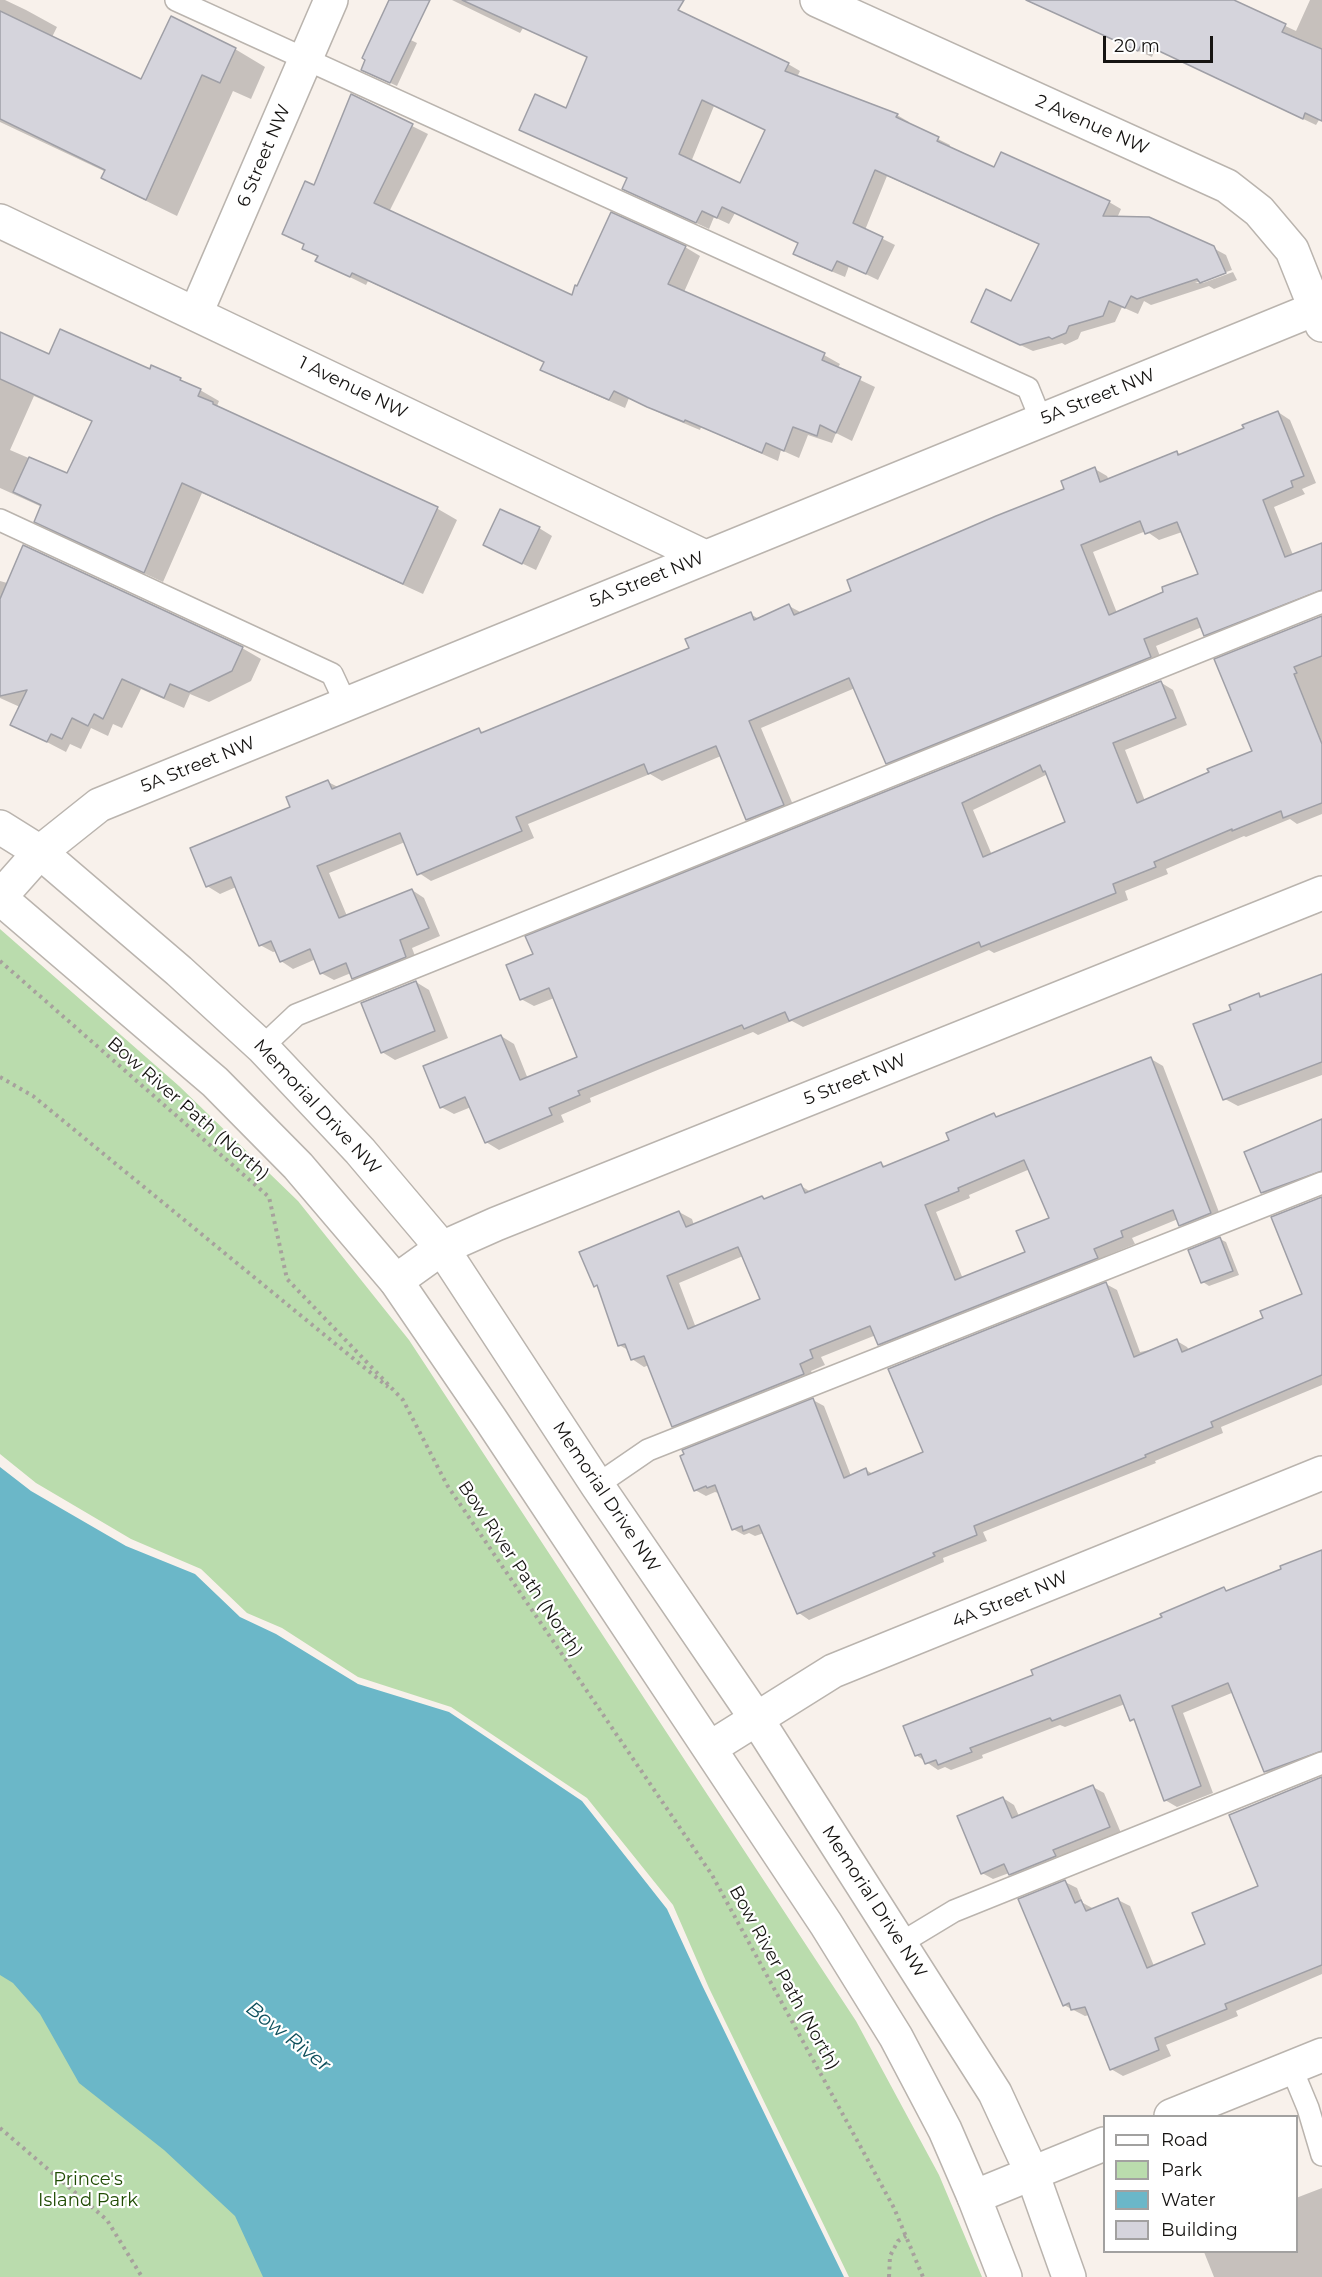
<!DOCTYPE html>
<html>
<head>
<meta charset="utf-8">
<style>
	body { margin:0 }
	#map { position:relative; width:1322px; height:2277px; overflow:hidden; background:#f8f1eb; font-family:Montserrat,sans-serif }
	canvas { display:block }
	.legend { position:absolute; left:1103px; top:2115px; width:195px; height:138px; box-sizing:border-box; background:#fff; border:2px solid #a2a1a0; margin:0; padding:8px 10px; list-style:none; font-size:18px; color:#161412 }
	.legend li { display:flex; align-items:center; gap:12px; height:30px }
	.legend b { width:30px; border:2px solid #a2a1a0 }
	.scale { position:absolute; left:1103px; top:36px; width:110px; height:27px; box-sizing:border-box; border:3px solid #161412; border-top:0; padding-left:8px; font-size:18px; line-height:21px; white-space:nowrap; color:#161412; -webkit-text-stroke:4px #fff; paint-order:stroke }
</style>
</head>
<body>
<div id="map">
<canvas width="1322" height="2277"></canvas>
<ul class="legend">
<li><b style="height:8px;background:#fff"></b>Road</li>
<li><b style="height:16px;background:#badcad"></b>Park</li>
<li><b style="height:16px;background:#6bb7c8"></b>Water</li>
<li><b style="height:16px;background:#d5d4dc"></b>Building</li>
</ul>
<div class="scale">20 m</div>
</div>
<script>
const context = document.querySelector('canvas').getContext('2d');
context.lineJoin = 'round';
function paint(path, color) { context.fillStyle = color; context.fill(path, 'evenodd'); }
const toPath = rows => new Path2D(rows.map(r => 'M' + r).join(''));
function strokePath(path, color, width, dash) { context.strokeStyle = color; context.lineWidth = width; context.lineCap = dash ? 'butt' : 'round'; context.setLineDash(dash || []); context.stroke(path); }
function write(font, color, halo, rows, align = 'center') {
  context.font = font + ' Montserrat,sans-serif'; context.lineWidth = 4.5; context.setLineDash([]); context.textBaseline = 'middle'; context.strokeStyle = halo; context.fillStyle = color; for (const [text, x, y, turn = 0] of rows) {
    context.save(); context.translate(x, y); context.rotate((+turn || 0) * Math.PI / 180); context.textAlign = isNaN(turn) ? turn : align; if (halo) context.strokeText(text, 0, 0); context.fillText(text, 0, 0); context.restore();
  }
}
const green = toPath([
	[0,929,179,1086,298,1201,409,1340,856,2021,939,2175,982,2277,849,2277,709,1988,673,1905,587,1798,451,1707,358,1677,282,1628,247,1613,201,1569,131,1539,36,1483,0,1454],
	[0,1957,239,2203,289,2277,0,2277]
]);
const water = toPath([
	[0,1467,31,1491,126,1546,195,1574,240,1617,276,1634,358,1684,449,1712,582,1801,667,1909,702,1985,844,2277,263,2277,235,2216,164,2150,79,2083,40,2014,13,1983,0,1975]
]);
const shadow = toPath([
	[0,0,5,0,26,10,57,27,52,37,142,81,235,49,265,67,251,99,233,91,177,216,134,195,103,178,106,172,0,122],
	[452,0,645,0,788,64,800,71,797,77,897,115,909,122,908,124,950,145,949,148,995,169,1109,202,1121,209,1117,218,1213,248,1226,255,1232,270,1195,283,1203,283,1233,272,1232,270,1237,280,1214,289,1209,286,1151,305,1144,301,1138,314,1122,307,1115,322,1081,332,1078,339,1065,345,1062,343,1033,351,984,328,1012,303,1040,245,887,176,865,230,895,245,878,280,849,266,845,277,807,261,795,254,799,243,735,213,729,224,714,217,709,229,636,195,628,178,521,130,567,110,589,58,523,28,520,33],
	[714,106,766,130,741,185,691,162],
	[1025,0,1230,0,1296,31,1310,0,1322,0,1322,121,1319,120,1316,125,1155,49,1152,57],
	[379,25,417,43,397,86,369,73],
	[352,96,428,134,389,212,572,297,685,247,700,256,684,292,824,355,840,364,837,369,875,387,852,441,836,433,832,443,808,435,799,458,781,450,778,461,701,427,700,430,664,415,629,398,625,408,557,378,542,369,545,363,368,281,366,285,317,261,319,257,304,248,305,245,284,234,315,187],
	[0,334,50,356,151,371,200,390,219,401,217,406,231,414,438,509,457,520,423,594,202,493,163,582,54,532,36,521,42,507,0,488],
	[34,396,93,422,68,475,10,450],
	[1278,412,1290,420,1316,483,1302,489,1305,494,1274,507,1293,555,1322,544,1322,600,1218,642,1205,635,1202,627,1156,646,1163,664,900,770,887,763,855,688,761,728,796,812,760,826,748,819,721,756,662,781,650,774,528,824,534,838,431,881,419,873,405,842,329,873,347,916,412,890,424,898,440,936,412,948,418,964,366,985,353,978,351,973,334,980,321,973,316,959,293,969,281,961,277,951,273,952,260,945,236,887,220,894,207,886,292,807,328,782,338,787,479,730,484,733,691,649,750,614,759,619,789,606,802,613,853,591,1066,490,1095,469,1107,476,1109,480,1177,452,1181,455,1246,429],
	[1146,531,1159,540,1182,532,1200,575,1165,593,1117,613,1093,552],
	[539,528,552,536,536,570,498,552],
	[0,581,242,648,261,659,251,681,209,702,190,694,184,708,141,689,122,728,113,724,108,736,91,728,81,749,70,744,66,752,12,724,20,707,0,698],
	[1322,617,1322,814,1297,824,1290,819,1246,837,1244,836,1166,869,1168,874,1125,891,1128,900,994,953,989,950,803,1027,792,1021,758,1035,753,1032,660,1069,590,1098,591,1102,561,1115,564,1122,499,1150,486,1142,471,1107,454,1114,441,1107,501,1036,514,1044,528,1079,579,1058,554,998,534,1006,521,999,1160,682,1173,690,1187,725,1125,750,1145,801,1254,752,1216,660],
	[1048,774,1067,823,992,855,973,810],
	[1322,975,1322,1075,1238,1106,1225,1099,1258,994,1264,998],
	[416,982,429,990,448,1038,395,1060,382,1052],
	[1151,1059,1163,1066,1222,1220,1193,1232,1181,1225,1178,1219,1132,1238,1135,1244,1106,1256,1109,1265,892,1351,879,1344,876,1335,821,1357,825,1365,811,1371,816,1381,686,1433,674,1426,649,1365,644,1367,632,1359,628,1350,619,1345,600,1288,595,1285,679,1212,692,1219,694,1225,762,1198,766,1200,801,1186,811,1192,881,1164,886,1167,951,1141,994,1115,999,1118],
	[1030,1169,1051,1219,1026,1253,963,1279,936,1212,970,1198,969,1195],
	[743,1256,762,1300,696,1328,679,1283],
	[1322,1121,1322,1179,1273,1198,1262,1192],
	[1322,1198,1322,1385,1221,1427,1223,1433,1155,1461,1156,1463,983,1532,987,1541,943,1558,944,1562,809,1620,799,1613,764,1533,755,1536,749,1533,744,1535,733,1529,718,1493,715,1492,706,1496,695,1490,813,1400,824,1406,851,1476,866,1470,873,1474,925,1453,1106,1284,1117,1290,1140,1352,1159,1348,1177,1341,1187,1347,1189,1350,1265,1319,1304,1294],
	[1220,1239,1226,1242,1239,1275,1209,1286,1203,1282],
	[1322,1551,1322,1760,1278,1778,1266,1771,1234,1692,1183,1713,1213,1793,1177,1807,1165,1800,1137,1722,1131,1719,1125,1704,1065,1727,1060,1725,982,1755,983,1758,951,1770,945,1767,938,1770,916,1755,1035,1676,1224,1589,1229,1592],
	[1322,1778,1322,1974,1236,2011,1238,2016,1166,2045,1171,2056,1123,2076,1111,2069,1089,2015,1085,2016,1064,2005,1065,1882,1077,1888,1083,1903,1094,1909,1118,1900,1130,1906,1154,1966,1207,1945,1260,1886],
	[1093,1787,1104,1793,1121,1833,1021,1881,1009,1873,993,1879,982,1873,1003,1798,1014,1805,1019,1816],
	[1322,2188,1322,2277,1214,2277,1204,2252,1296,2252,1296,2198]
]);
const building = toPath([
	[389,0,430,0,390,83,361,70,365,60,362,58,389,0],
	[462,0,684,0,678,10,789,63,785,71,898,114,896,117,939,137,937,141,994,167,1001,152,1110,201,1103,216,1149,217,1214,246,1226,273,1200,283,1197,279,1137,299,1131,296,1125,308,1109,301,1103,316,1069,326,1066,333,1052,339,1049,337,1020,345,971,322,986,289,1011,301,1039,244,875,170,853,223,883,237,866,274,837,261,832,271,793,254,798,243,722,207,717,218,702,211,696,223,622,189,627,178,519,130,535,94,566,108,587,57,462,0],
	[702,100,765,130,740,183,679,154,702,100],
	[1026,0,1234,0,1286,24,1282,32,1322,49,1322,121,1305,113,1303,119,1142,43,1138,51,1026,0],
	[0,11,141,79,171,16,236,48,220,83,202,75,146,200,101,178,105,170,0,119,0,11],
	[351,94,413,124,374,203,572,295,575,285,577,286,611,212,686,246,668,284,825,353,822,360,861,377,836,433,820,425,817,436,793,427,784,451,766,443,762,453,685,420,684,422,647,407,614,391,609,400,540,370,544,362,352,273,350,277,315,261,318,256,302,249,304,244,282,234,305,181,314,185,351,94],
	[60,329,150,369,151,365,181,378,180,380,201,389,198,396,213,402,213,404,438,507,403,584,182,483,144,573,34,522,41,505,13,492,29,457,67,473,92,421,0,379,0,332,49,354,60,329],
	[1278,411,1304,476,1291,481,1293,487,1263,500,1285,557,1322,543,1322,590,1204,636,1197,618,1144,639,1151,657,886,764,849,678,749,721,784,805,746,820,716,746,648,774,644,764,516,817,522,831,417,875,400,833,317,866,339,918,412,889,429,928,400,940,406,957,352,979,346,963,320,974,310,949,280,962,271,941,259,946,231,877,206,887,190,848,290,807,286,797,328,780,332,789,479,728,481,733,689,648,685,639,751,612,754,620,789,604,794,615,851,591,847,580,996,516,1064,489,1061,481,1095,467,1100,482,1177,451,1178,455,1244,428,1242,425,1278,411],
	[1140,521,1145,534,1177,522,1198,574,1162,587,1163,592,1109,615,1081,545,1140,521],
	[500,509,540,527,522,564,483,545,500,509],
	[23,545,243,647,232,671,189,692,170,684,164,698,122,679,103,719,94,714,88,726,72,718,62,739,51,734,47,742,10,725,27,690,0,696,0,599,23,545],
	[1322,616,1322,656,1294,667,1297,673,1294,674,1322,744,1322,803,1283,818,1281,811,1232,831,1232,829,1154,862,1156,867,1113,884,1116,893,981,947,979,942,789,1021,785,1012,744,1029,742,1025,646,1063,578,1091,580,1095,549,1108,552,1115,485,1143,465,1097,440,1108,423,1066,501,1035,520,1080,577,1057,549,988,520,1000,506,965,533,954,525,936,1161,681,1176,718,1113,743,1137,803,1209,772,1207,769,1252,751,1214,659,1322,616],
	[1040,765,1043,772,1045,771,1065,822,983,857,962,803,1040,765],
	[1322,974,1322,1062,1223,1100,1193,1024,1231,1010,1229,1005,1259,993,1260,997,1322,974],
	[416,981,435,1031,381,1053,361,1003,416,981],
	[1151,1057,1211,1213,1179,1226,1173,1210,1121,1231,1123,1237,1094,1249,1098,1258,878,1345,870,1326,810,1350,813,1358,800,1364,804,1374,672,1427,644,1356,631,1360,625,1344,618,1346,597,1285,594,1287,579,1252,679,1211,686,1227,762,1196,764,1199,801,1184,805,1193,881,1162,883,1167,949,1140,946,1133,994,1113,996,1117,1151,1057],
	[1024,1160,1049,1218,1016,1231,1025,1252,955,1280,925,1205,959,1191,958,1188,1024,1160],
	[738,1247,760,1299,688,1329,667,1276,738,1247],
	[1322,1119,1322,1171,1261,1193,1244,1152,1322,1119],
	[1322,1197,1322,1375,1211,1422,1213,1427,1145,1455,1146,1457,974,1526,977,1535,933,1553,935,1556,797,1614,759,1525,743,1531,742,1526,732,1530,715,1485,707,1488,706,1486,694,1491,680,1456,684,1454,682,1450,813,1398,844,1478,866,1468,868,1475,923,1452,888,1369,1106,1282,1134,1357,1177,1339,1182,1352,1263,1318,1260,1311,1302,1294,1271,1217,1322,1197],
	[1220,1237,1233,1271,1201,1283,1188,1250,1220,1237],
	[1322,1550,1322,1751,1264,1772,1228,1683,1172,1706,1201,1786,1164,1801,1134,1719,1130,1721,1120,1695,1052,1721,1050,1718,970,1748,972,1752,938,1765,936,1760,925,1764,921,1754,915,1756,903,1726,1033,1675,1031,1670,1162,1617,1160,1614,1224,1587,1226,1591,1281,1569,1280,1566,1322,1550],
	[1322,1777,1322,1965,1225,2004,1227,2009,1155,2038,1159,2050,1110,2070,1085,2007,1071,2010,1069,2003,1063,2006,1018,1899,1065,1880,1075,1903,1081,1900,1086,1911,1118,1898,1147,1968,1205,1944,1192,1913,1258,1886,1229,1815,1322,1777],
	[1093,1785,1110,1827,1053,1850,1056,1856,1009,1875,1004,1864,981,1874,957,1816,1003,1797,1012,1818,1093,1785]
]);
const path = toPath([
	[0,961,269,1197,287,1279,403,1400,447,1485,712,1875,894,2208,923,2277],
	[0,1077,33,1096,388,1387],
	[0,2128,107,2220,142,2277],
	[889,2277,890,2256,898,2241,906,2236]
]);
const lane = toPath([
	[176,0,1028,388,1041,420],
	[0,520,332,674,346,704],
	[262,1047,296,1015,1322,602],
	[597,1485,648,1450,1322,1183],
	[901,1943,954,1911,1322,1763],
	[1291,2067,1308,2108,1322,2155]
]);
const street = toPath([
	[817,0,1227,186,1259,211,1292,250,1322,325],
	[0,221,705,557],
	[196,313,331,0],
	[0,897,40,852,99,805,1322,306],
	[396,1281,442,1248,496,1224,1322,893],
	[710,1748,833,1671,1322,1473],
	[1171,2116,1322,2055],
	[974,2197,1104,2144]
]);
const secondary = toPath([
	[0,827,40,852,179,971,262,1047,360,1151,442,1248,597,1485,756,1718,995,2093,1032,2173,1069,2277],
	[0,898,215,1082,298,1166,396,1281,491,1420,826,1924,896,2037,945,2130,974,2197,1005,2277]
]);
const streetNames = [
	["2 Avenue NW",1092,125,24],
	["6 Street NW",264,156,-67],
	["1 Avenue NW",353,388,26],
	["5A Street NW",1098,397,-22],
	["5A Street NW",647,580,-22],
	["5A Street NW",198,765,-22],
	["5 Street NW",855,1080,-22],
	["Memorial Drive NW",317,1107,47],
	["Bow River Path (North)",188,1109,41],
	["Memorial Drive NW",606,1497,56],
	["Bow River Path (North)",520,1569,56],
	["4A Street NW",1010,1600,-22],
	["Memorial Drive NW",874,1902,57],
	["Bow River Path (North)",784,1978,61]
];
const parkNames = [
	["Prince's",88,2180],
	["Island Park",88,2201]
];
const waterNames = [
	["Bow River",288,2037,38]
];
paint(green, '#badcad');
paint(water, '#6bb7c8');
paint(shadow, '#0003');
paint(building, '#d5d4dc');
strokePath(building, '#9f9fa6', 1.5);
strokePath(lane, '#bab4ae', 24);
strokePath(street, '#bab4ae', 36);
strokePath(secondary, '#bab4ae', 36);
strokePath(path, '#a7a19d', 4, [3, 4.5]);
strokePath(lane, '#fff', 21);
strokePath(street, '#fff', 33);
strokePath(secondary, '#fff', 33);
write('18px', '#161412', '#fff', streetNames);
write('18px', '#204c04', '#fff', parkNames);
write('italic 20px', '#0f515e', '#fff', waterNames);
</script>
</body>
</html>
